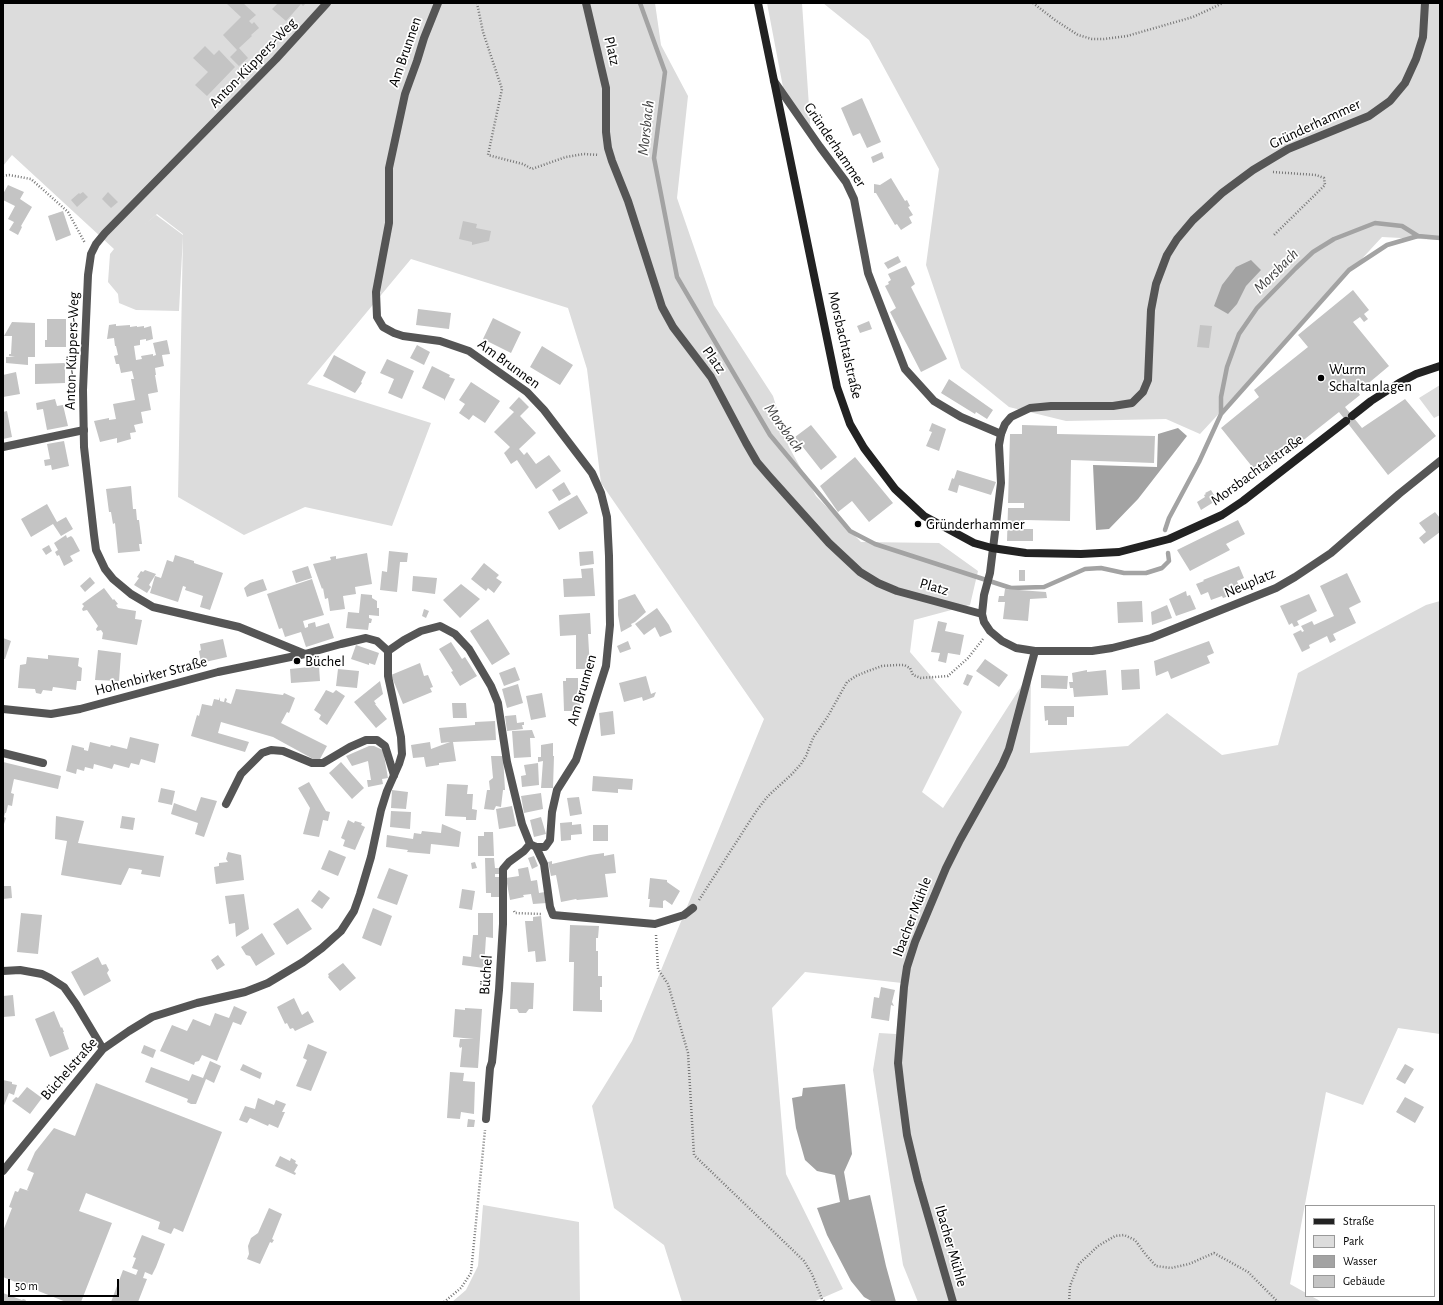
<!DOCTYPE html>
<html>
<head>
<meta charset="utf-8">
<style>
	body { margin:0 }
	#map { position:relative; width:1443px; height:1305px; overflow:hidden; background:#fff; font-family:"Alegreya Sans",sans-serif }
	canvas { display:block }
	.frame { position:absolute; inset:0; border:4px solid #000; pointer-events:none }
	.legend { position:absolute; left:1305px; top:1205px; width:130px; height:92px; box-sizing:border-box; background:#fff; border:1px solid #999; margin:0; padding:5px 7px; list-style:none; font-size:12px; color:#000 }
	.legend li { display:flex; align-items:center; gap:8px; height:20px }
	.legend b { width:20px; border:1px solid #999 }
	.scale { position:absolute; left:8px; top:1279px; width:111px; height:18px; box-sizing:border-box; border:2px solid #000; border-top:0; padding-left:5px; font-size:12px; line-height:14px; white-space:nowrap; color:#000; -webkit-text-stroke:3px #fff; paint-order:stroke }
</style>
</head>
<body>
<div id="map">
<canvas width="1443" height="1305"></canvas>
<div class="frame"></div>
<ul class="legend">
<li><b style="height:5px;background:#222"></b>Straße</li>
<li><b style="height:11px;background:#dcdcdc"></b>Park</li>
<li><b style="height:11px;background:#a3a3a3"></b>Wasser</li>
<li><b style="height:11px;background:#c4c4c4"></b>Gebäude</li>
</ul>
<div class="scale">50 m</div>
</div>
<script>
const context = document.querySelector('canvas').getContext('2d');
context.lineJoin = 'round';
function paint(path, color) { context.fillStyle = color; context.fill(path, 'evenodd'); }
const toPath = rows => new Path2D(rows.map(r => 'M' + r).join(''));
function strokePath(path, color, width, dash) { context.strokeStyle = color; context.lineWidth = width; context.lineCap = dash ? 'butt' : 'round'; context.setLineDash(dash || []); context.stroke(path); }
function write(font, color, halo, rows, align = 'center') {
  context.font = font + ' "Alegreya Sans",sans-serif'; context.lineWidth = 3.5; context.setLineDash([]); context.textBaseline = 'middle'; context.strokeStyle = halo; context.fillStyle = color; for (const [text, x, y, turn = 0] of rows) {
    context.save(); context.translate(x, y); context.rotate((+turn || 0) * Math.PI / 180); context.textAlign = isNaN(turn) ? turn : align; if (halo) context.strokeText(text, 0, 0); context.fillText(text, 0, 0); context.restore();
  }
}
const green = toPath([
	[3,3,655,3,661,45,688,96,677,198,714,305,773,396,789,447,816,496,861,542,939,543,978,571,970,605,914,620,910,652,962,712,922,792,943,808,1031,671,1030,753,1128,746,1167,713,1222,755,1278,745,1298,673,1426,605,1440,601,1440,1034,1398,1028,1363,1105,1326,1092,1290,1284,1306,1293,1306,1296,1311,1296,1322,1302,918,1302,903,1265,873,1070,879,1033,896,1034,902,983,805,972,772,1008,786,1174,843,1289,813,1302,682,1302,664,1245,614,1208,592,1106,632,1041,764,719,601,483,587,369,568,308,411,259,307,384,431,423,392,526,305,507,244,535,178,497,183,234,157,214,144,225,156,215,183,235,179,311,136,310,119,303,118,294,108,282,110,254,114,249,12,155,3,166],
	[767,3,802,3,811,136,786,103],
	[823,3,1440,3,1440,240,1382,237,1200,434,1166,419,1066,421,1009,407,961,368,926,265,939,169,869,40],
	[1440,385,1440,415,1434,418,1419,398],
	[483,1205,579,1222,580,1302,452,1302,466,1290,478,1266]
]);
const water = toPath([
	[1251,260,1261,270,1246,286,1237,304,1228,314,1214,306,1222,285,1236,267],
	[1178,428,1187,436,1138,499,1109,529,1096,530,1093,465,1157,467,1158,434],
	[845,1084,852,1154,844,1172,849,1200,870,1195,886,1266,896,1302,873,1302,864,1297,851,1281,827,1235,817,1208,840,1202,835,1175,817,1171,805,1160,796,1128,792,1098,802,1096,803,1088]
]);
const stream = toPath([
	[640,3,665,72,654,158,677,277,770,435,850,531,875,544,1011,588,1044,587,1085,569,1101,568,1124,573,1146,573,1162,568,1169,561,1168,553],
	[1221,414,1221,397,1227,367,1239,334,1257,308,1296,268,1313,252,1334,239,1375,223,1402,226,1418,236],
	[1165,530,1169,518,1199,462,1221,414,1349,270,1387,245,1418,236,1440,238]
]);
const building = toPath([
	[228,3,243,3,256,15,249,21,252,24,254,22,259,28,251,35,252,36,239,48,248,58,239,66,230,57,237,50,223,35,241,17,227,4],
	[278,3,306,3,303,6,301,4,286,21,272,9],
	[205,46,214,55,219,50,235,67,207,96,195,85,208,72,193,58],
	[862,98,881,142,867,148,860,133,853,136,841,108],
	[882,152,884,158,873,163,871,157],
	[891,178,905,201,907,200,910,206,908,207,913,215,909,217,912,223,901,230,897,224,895,225,876,193,874,193,874,184,880,185],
	[8,185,24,192,20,199,32,207,21,226,22,227,18,235,9,230,14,222,8,219,15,206,3,200,3,194],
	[83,192,88,197,77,207,71,200,79,193,80,194],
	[108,192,118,202,111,208,102,199],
	[63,211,71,235,56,241,48,216],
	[463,221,477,224,476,228,491,231,489,241,472,245,472,242,459,239],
	[898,256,901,262,888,269,884,263],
	[906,266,915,284,911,287,947,359,921,372,890,312,896,308,885,286,889,284,888,282,891,280,888,274],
	[1353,290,1369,310,1364,314,1368,319,1364,322,1360,317,1353,322,1389,366,1358,392,1360,395,1345,407,1362,428,1405,399,1436,436,1388,475,1339,412,1296,446,1258,474,1221,428,1259,397,1254,390,1308,347,1298,335],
	[418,309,451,313,449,329,416,325],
	[493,318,521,332,511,353,483,339],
	[47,319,66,319,66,347,45,347,45,340,47,340],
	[869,321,872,329,860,333,857,326],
	[12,322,35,323,35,357,28,357,28,365,6,363,6,357,15,357,9,356,9,354,11,354,12,336,4,336],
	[116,324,116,326,130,325,130,327,137,326,137,327,144,326,144,328,151,326,153,339,146,341,146,339,140,340,140,345,134,346,136,360,142,359,141,356,153,354,153,356,156,355,153,343,167,340,170,354,162,355,164,366,155,368,156,375,155,375,158,392,148,394,151,410,141,412,143,423,134,425,136,432,130,433,131,439,117,443,117,438,100,442,94,421,109,418,109,420,116,419,113,404,135,400,131,379,134,379,132,371,121,373,119,364,116,364,114,356,118,355,116,346,115,346,114,338,107,339,109,325],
	[1200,325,1212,326,1209,348,1197,347],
	[417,345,430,352,424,365,410,358],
	[542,346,573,365,560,385,530,367],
	[334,355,366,372,361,382,362,383,355,393,323,376],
	[387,359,414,371,402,399,388,393,394,379,380,373],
	[65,363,65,383,35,384,35,364],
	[432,366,450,375,449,377,455,379,444,401,444,399,422,388],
	[16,372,20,394,3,397,3,375],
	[949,379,993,410,987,419,976,412,975,414,941,393],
	[471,382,500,401,485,423,473,415,469,420,459,413,465,404,459,400],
	[519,397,529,407,520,416,536,433,519,449,524,455,527,452,536,464,549,455,561,471,536,489,517,460,511,464,504,453,510,447,494,432,514,412,509,408],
	[55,399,57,406,63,405,68,426,47,430,43,409,37,410,36,403],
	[7,411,12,437,3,439,3,412],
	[932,423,946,429,939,451,926,446,932,432,929,431],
	[811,425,837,457,821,470,795,437],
	[1022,425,1057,426,1057,434,1155,436,1154,463,1071,460,1070,521,1024,520,1024,529,1033,529,1033,541,1007,541,1008,508,1024,508,1024,503,1008,503,1010,434,1022,434],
	[64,441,69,466,52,470,51,465,45,466,44,460,50,459,47,444],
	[855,457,893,503,869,522,852,501,838,512,820,486],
	[957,470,996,482,991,495,959,485,957,493,948,490,952,478,954,479],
	[564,482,571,494,559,501,552,490],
	[131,486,133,509,136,509,137,520,139,520,142,544,139,544,140,551,118,553,115,523,113,524,111,512,109,512,106,489],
	[1211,490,1217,500,1201,510,1197,502,1205,497,1204,495,1206,494,1205,493],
	[577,495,588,513,559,530,548,512],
	[47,504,57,522,66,517,73,529,61,536,53,524,31,537,21,519],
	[1435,512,1440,518,1440,532,1424,544,1419,538,1426,532,1419,523],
	[1238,520,1245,534,1226,544,1230,550,1190,571,1177,550],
	[66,535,67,538,71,536,73,538,80,551,70,556,73,561,64,566,59,555,57,556,55,552,58,550,54,543],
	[49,545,52,551,46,555,42,549],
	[389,551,408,553,407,562,400,562,397,592,380,590,382,571,387,572],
	[593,551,594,564,580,566,579,552],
	[367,553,372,584,355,587,356,594,343,596,345,609,330,611,328,598,325,599,323,588,322,589,313,564,331,560,330,557,336,556,336,559],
	[175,555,194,561,194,563,223,573,210,610,200,607,203,596,185,590,186,587,183,586,178,602,150,593,155,576,161,578,167,560,173,562],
	[484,563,499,575,496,578,502,582,494,593,488,588,486,591,471,579],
	[308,566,312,578,296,583,292,571],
	[1239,566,1244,578,1237,581,1240,589,1228,594,1229,596,1223,598,1222,596,1211,600,1208,592,1201,595,1196,584,1204,581,1203,580],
	[593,568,595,596,564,597,563,579,582,578,581,569],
	[145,570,156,574,149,585,151,587,147,593,134,585,139,578,137,577,141,571,143,572],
	[1019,570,1025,570,1025,581,1019,581],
	[1347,573,1361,602,1349,608,1356,623,1333,634,1336,640,1330,643,1327,636,1309,645,1310,648,1302,652,1293,634,1301,630,1302,632,1304,631,1301,626,1312,621,1314,625,1334,616,1320,586],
	[413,576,437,578,435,594,412,591],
	[90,577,95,583,85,592,80,586],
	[263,579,267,590,247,597,244,588,250,583],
	[312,579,324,615,303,621,305,628,308,627,308,624,315,622,316,627,329,623,334,638,306,647,301,632,285,637,282,628,279,629,267,594],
	[461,584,480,599,460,618,443,600],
	[104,588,113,600,114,599,118,604,116,605,118,608,136,611,135,619,142,620,137,645,102,639,103,633,101,630,97,631,96,629,98,626,87,610,83,611,82,609,84,606,82,604],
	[1005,589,1046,592,1047,598,1030,599,1028,621,1003,619,1005,602,998,602,999,596,1004,596],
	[1186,591,1187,596,1190,595,1196,609,1176,616,1169,599],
	[361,594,372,595,372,598,377,601,377,608,379,608,379,616,369,615,369,618,372,619,371,623,369,623,368,630,346,628,348,612,359,613],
	[635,594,646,612,635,622,631,624,632,626,621,632,618,615,618,600],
	[1309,594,1317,611,1297,621,1299,625,1294,627,1292,623,1289,625,1280,606],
	[1142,601,1143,622,1118,623,1117,602],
	[1167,605,1172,618,1152,625,1151,612],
	[657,608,669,625,672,632,660,637,655,627,644,635,635,624],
	[424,609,429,611,426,618,422,616],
	[590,613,591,634,588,634,590,669,576,669,576,635,560,636,559,615],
	[488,619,510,654,492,665,470,631],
	[938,621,947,623,945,631,964,635,960,655,948,653,946,663,938,661,940,653,931,652],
	[3,638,11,641,5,659,3,659],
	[223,639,227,657,201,663,199,651,201,650,200,644],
	[628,641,631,649,620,653,617,646],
	[1209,641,1214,653,1207,656,1210,663,1171,679,1168,671,1156,676,1154,661],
	[451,642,462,659,465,657,477,676,460,686,451,672,453,671,439,649],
	[356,645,379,653,375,665,369,663,369,665,351,659],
	[98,650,121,653,119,681,95,680],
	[48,655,79,658,78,666,82,668,81,681,77,681,76,690,53,687,52,691,43,690,41,694,36,693,35,689,18,688,20,665,26,664,27,657,48,659],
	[985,659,1008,675,999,687,976,671],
	[420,663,424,676,428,675,433,687,430,688,432,692,403,704,391,675],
	[319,666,320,681,291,683,290,669],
	[515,667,520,680,504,686,499,673],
	[338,669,359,671,357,688,336,686],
	[1139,669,1140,689,1122,690,1121,670],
	[1087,670,1087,672,1106,670,1108,695,1074,697,1073,688,1070,688,1069,682,1073,682,1072,673],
	[967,674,973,676,968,686,963,684],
	[1041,675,1068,676,1067,689,1041,688],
	[646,676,651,694,656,692,654,697,643,701,642,697,624,702,619,683],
	[566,678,578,678,578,691,583,691,583,700,580,701,580,711,564,711,563,681,566,681],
	[380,681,383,694,374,701,376,704,375,704,387,719,376,728,354,702],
	[518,684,523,703,507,708,502,689],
	[236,689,283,695,284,693,295,698,289,713,287,712,281,723,327,746,320,759,315,760,273,737,221,722,218,733,249,742,245,752,191,736,197,715,199,716,202,704,212,706,214,699,219,700,220,697,220,701,224,702,225,698,227,699,226,702,231,704],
	[326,690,333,693,336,690,345,696,327,725,319,719,321,715,314,710],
	[542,693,546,717,531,720,526,696],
	[452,703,466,703,467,718,453,718],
	[1044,706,1074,706,1074,717,1067,717,1067,725,1048,725,1048,720,1045,721],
	[613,711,615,734,601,736,599,713],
	[516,715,517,723,524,722,524,725,522,725,523,729,507,731,505,716],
	[495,721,496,740,453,742,456,761,439,763,439,765,426,767,424,757,413,758,411,745,430,742,431,749,450,742,441,743,439,728,475,725,475,722],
	[532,730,535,738,530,738,531,757,514,758,512,731],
	[130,737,159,744,155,763,141,759,139,765,131,763,129,768,114,764,112,769,94,764,93,769,85,767,84,771,77,769,76,774,66,771,72,745,84,748,84,750,88,751,90,742,110,747,111,745,127,749],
	[553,743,553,756,554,756,553,788,541,788,543,761,538,762,538,757,541,757,541,745],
	[369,746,374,746,383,750,388,778,382,779,383,784,368,787,367,780,371,780,368,761,352,766,346,756],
	[491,756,503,756,505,790,503,790,501,807,496,806,494,810,484,809,487,790,490,790,489,781,493,778],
	[3,762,61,776,58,789,14,779,11,793,14,794,12,806,8,805,6,813,5,813,4,817,6,818,4,824,3,823],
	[341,762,364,788,352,799,329,773],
	[538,763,539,785,522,787,521,776,526,775,524,765],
	[593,776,633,779,632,790,618,789,618,793,592,791],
	[309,782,326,811,330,812,328,821,323,820,319,837,303,834,310,808,298,788],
	[447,784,468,785,467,794,473,794,472,809,477,810,476,820,466,820,466,817,445,816],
	[161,788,175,791,172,805,158,802],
	[392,790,408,792,406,809,391,808],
	[541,793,543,809,524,813,521,796],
	[201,797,217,801,204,837,195,834,198,823,171,814,174,803,196,811],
	[579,797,582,814,570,816,567,798],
	[512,806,516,826,499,829,496,809],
	[391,811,411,812,410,829,390,827],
	[56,816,84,821,78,843,164,856,160,877,141,874,142,870,129,868,121,885,61,875,67,841,55,839],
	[122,816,135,818,133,830,120,828],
	[541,817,546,834,534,837,530,820],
	[348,820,354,823,355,821,362,823,361,825,365,827,355,850,343,846,345,840,341,838],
	[572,822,572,825,581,824,582,834,571,835,571,840,561,841,560,823],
	[442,824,461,832,459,847,431,844,430,854,407,852,408,850,386,847,387,835,413,839,414,833,421,834,422,831,441,833],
	[593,825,608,825,608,841,593,841],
	[484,832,493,832,494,856,478,856,478,836,484,836],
	[329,850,346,857,338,876,321,869],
	[228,852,241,855,244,880,216,884,214,867,219,866,219,863,228,862,226,859],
	[604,853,604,856,614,854,616,873,605,874,608,897,577,900,576,899,561,902,556,875,551,876,548,862,552,861,552,864,590,855],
	[534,856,538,866,532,869,528,858],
	[485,858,494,858,495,868,500,868,500,874,495,874,495,877,500,877,500,897,491,897,491,893,486,893],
	[475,862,477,868,472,869,471,863],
	[528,867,531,881,537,880,539,893,545,892,547,903,533,904,531,894,523,895,524,897,510,900,506,878,519,876,518,869],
	[389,868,408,875,397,905,377,898],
	[650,878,667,880,667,882,680,891,672,905,665,900,663,901,663,908,649,907,650,899,648,899],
	[3,886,11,886,12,898,3,899],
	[462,889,475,891,472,910,459,908],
	[319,890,330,898,322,909,311,901],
	[244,894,249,929,236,937,235,923,229,924,225,896],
	[298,908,312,929,287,945,273,924],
	[373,908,392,916,381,946,362,938],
	[21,913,42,915,38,954,17,952],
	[478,913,493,913,493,938,486,937,484,968,462,965,463,956,471,957,473,935,478,935],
	[541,916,546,961,536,962,535,951,528,952,525,921,533,921,533,917],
	[570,925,599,926,598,938,596,938,596,951,598,951,598,976,602,976,602,987,600,987,600,1000,602,1000,602,1012,573,1011,574,962,569,962],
	[262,933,275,954,256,966,250,956,246,955,241,947],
	[218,955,225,965,217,970,211,960],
	[98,957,102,965,106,964,109,970,107,973,111,981,84,996,71,972],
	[343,963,356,978,340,991,328,977,329,976,328,974],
	[511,982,534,983,533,1009,529,1009,526,1013,519,1013,517,1009,510,1009],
	[881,987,895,990,892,1002,894,1006,891,1005,889,1021,871,1018,874,997,879,998],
	[13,995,15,1016,3,1017,3,996],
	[294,998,302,1015,308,1011,314,1022,295,1031,293,1028,290,1029,287,1023,285,1024,277,1007],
	[234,1006,247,1012,241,1025,233,1022,217,1061,202,1055,199,1061,195,1062,194,1065,160,1051,172,1025,187,1031,193,1019,210,1026,215,1013,229,1018],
	[465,1008,482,1009,478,1068,460,1067,462,1047,460,1048,459,1046,460,1039,474,1039,453,1037,455,1009,465,1010],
	[54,1011,61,1028,62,1027,64,1032,63,1032,69,1049,50,1057,35,1019],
	[308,1044,327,1052,311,1091,296,1086,307,1060,303,1058],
	[144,1045,156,1050,153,1058,141,1053],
	[210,1061,221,1066,214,1083,206,1079,196,1104,191,1104,187,1102,188,1099,145,1082,151,1067,189,1081,192,1074,203,1078],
	[243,1064,262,1073,260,1079,240,1070],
	[1405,1064,1414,1069,1405,1084,1396,1079],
	[450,1072,464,1073,463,1081,475,1082,474,1114,461,1112,460,1119,447,1118],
	[3,1080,12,1082,12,1084,17,1085,14,1095,9,1093,3,1108],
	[96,1083,222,1132,183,1232,174,1228,171,1234,158,1229,160,1222,86,1193,79,1211,112,1223,81,1302,66,1302,3,1277,3,1231,12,1208,9,1207,15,1191,18,1192,20,1188,29,1191,27,1190,34,1173,27,1170,35,1152,54,1128,75,1136],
	[27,1087,42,1098,30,1114,12,1101,16,1097,18,1098],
	[1405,1097,1424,1107,1415,1123,1396,1112],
	[258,1098,274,1105,276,1100,286,1104,282,1112,285,1112,278,1128,269,1124,268,1126,250,1118,247,1123,239,1120,245,1106,255,1109],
	[468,1119,475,1120,474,1127,467,1127],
	[280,1156,290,1161,291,1158,296,1161,295,1163,298,1165,294,1172,296,1173,295,1175,275,1166],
	[269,1208,282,1214,272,1239,274,1240,272,1243,270,1242,260,1264,247,1259,249,1254,248,1246,251,1238,258,1233],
	[142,1235,165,1244,156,1267,152,1275,145,1272,143,1278,147,1279,138,1302,111,1302,123,1270,136,1275,138,1270,132,1268,136,1258,133,1257],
	[3,1293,22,1300,23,1299,26,1300,25,1302,3,1302]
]);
const path = toPath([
	[477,3,483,32,502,89,488,155,523,164,532,169,566,157,584,154,599,155],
	[1033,3,1055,20,1078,35,1092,39,1104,39,1127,36,1193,17,1223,3],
	[1273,172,1316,175,1324,178,1325,185,1274,235],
	[3,176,9,175,31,179,68,212,85,243],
	[699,900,757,810,768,796,792,774,801,764,806,756,813,738,828,716,847,682,856,676,868,671,882,666,896,665,904,665,910,668,913,675,921,678,948,676,968,658,983,639],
	[514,911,515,913,541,914],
	[656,935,658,969,668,984,688,1053,694,1155,804,1261,812,1274,822,1299,825,1302],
	[444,1302,461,1288,471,1273,485,1130],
	[1069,1302,1070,1286,1079,1264,1098,1246,1115,1236,1124,1235,1135,1240,1146,1255,1156,1266,1171,1268,1189,1264,1214,1253,1248,1272,1278,1302]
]);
const service = toPath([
	[774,81,820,147,846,182,854,199,868,273,905,369,934,401,961,417,1001,434],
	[3,447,84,430],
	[3,753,43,763],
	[226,804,241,774,262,753,271,750,283,751,312,763,323,763,350,747,366,740,377,740,385,746,394,775],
	[953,1302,918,1181,907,1135,901,1089,898,1063,904,987,907,967,915,942,946,868,960,840,1002,765,1009,749,1035,651]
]);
const minor = toPath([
	[586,3,606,88,606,132,608,148,612,161,628,201,662,307,673,327,711,377,746,443,757,462,769,476,829,543,860,572,878,583,897,591,982,614],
	[1425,3,1423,37,1416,59,1405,83,1390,101,1369,116,1288,149,1253,170,1222,193,1193,220,1177,239,1167,255,1156,284,1151,310,1148,380,1143,392,1132,403,1113,406,1051,406,1030,408,1011,417,1005,424,1001,434,999,445,1001,483,990,573,984,595,982,614,984,622,990,631,1002,641,1016,648,1035,651,1092,651,1112,648,1151,638,1276,588,1295,577,1331,553,1399,494,1440,461],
	[388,651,404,640,421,631,440,626,455,634,469,649,491,686,498,703,507,762,522,824,530,844,536,847,545,847,550,840,552,812,557,790,576,760,606,666,610,625,609,556,607,517,601,493,592,473,544,410,527,392,469,351,440,341,403,336,394,333,383,327,377,317,376,292,389,223,389,168,405,94,417,61,424,38,438,3],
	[305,654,239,627,153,607,131,594,113,579,105,569,96,550,94,535,84,447,83,390,88,275,91,254,96,244,105,233,276,59,327,3],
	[3,709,51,714,80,709,218,672,305,654,341,644,366,638,377,641,388,651,388,676,401,737,402,754,399,764,387,791,381,810,371,857,360,894,354,911,341,931,322,948,303,962,268,983,245,992,197,1003,152,1017,129,1031,103,1049,3,1171],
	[536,847,544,864,550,907,553,915,655,924,684,915,693,908],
	[3,971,20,970,42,974,50,978,64,987,76,1004,103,1049],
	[486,1119,490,1068,492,1062,499,990,503,924,503,869,509,862,524,851,530,844]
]);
const secondary = toPath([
	[758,3,837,387,850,424,864,448,895,489,924,516,974,543,992,548,1026,553,1081,554,1119,552,1169,539,1222,515,1243,501,1346,421],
	[1352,416,1371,401,1399,383,1416,374,1440,366]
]);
const markers = [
	[1321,378,4,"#000"],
	[918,524,4,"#000"],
	[297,661,4,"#000"]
];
const streetNames = [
	["Platz",612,51,77],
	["Am Brunnen",405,52,-71],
	["Anton-Küppers-Weg",253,63,-46],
	["Gründerhammer",1315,124,-25],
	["Gründerhammer",835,145,56],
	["Morsbachtalstraße",845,345,77],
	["Anton-Küppers-Weg",72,351,-88],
	["Platz",714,360,55],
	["Am Brunnen",509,364,36],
	["Morsbachtalstraße",1257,470,-36],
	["Neuplatz",1250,583,-23],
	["Platz",934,587,16],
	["Hohenbirker Straße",151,676,-15],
	["Am Brunnen",582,690,-74],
	["Ibacher Mühle",912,917,-69],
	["Büchel",486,975,-86],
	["Büchelstraße",69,1069,-49],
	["Ibacher Mühle",951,1246,74]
];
const poiNames = [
	["Wurm",1329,369],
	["Schaltanlagen",1329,386],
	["Gründerhammer",926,524],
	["Büchel",305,661]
];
const waterNames = [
	["Morsbach",646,128,-84],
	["Morsbach",1276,271,-45],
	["Morsbach",784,428,54]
];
paint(green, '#dcdcdc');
paint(water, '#a3a3a3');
strokePath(stream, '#a3a3a3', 4.5);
paint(building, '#c4c4c4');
strokePath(path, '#777', 2.5, [1, 2]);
strokePath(service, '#555', 8);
strokePath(minor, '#555', 8);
strokePath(secondary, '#222', 8);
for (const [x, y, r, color] of markers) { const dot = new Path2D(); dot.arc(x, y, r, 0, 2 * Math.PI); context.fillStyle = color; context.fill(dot); strokePath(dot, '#fff', 1.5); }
write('15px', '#000', '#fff', streetNames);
write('15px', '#000', '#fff', poiNames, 'left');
write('italic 16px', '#444', '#fff', waterNames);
</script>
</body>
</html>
